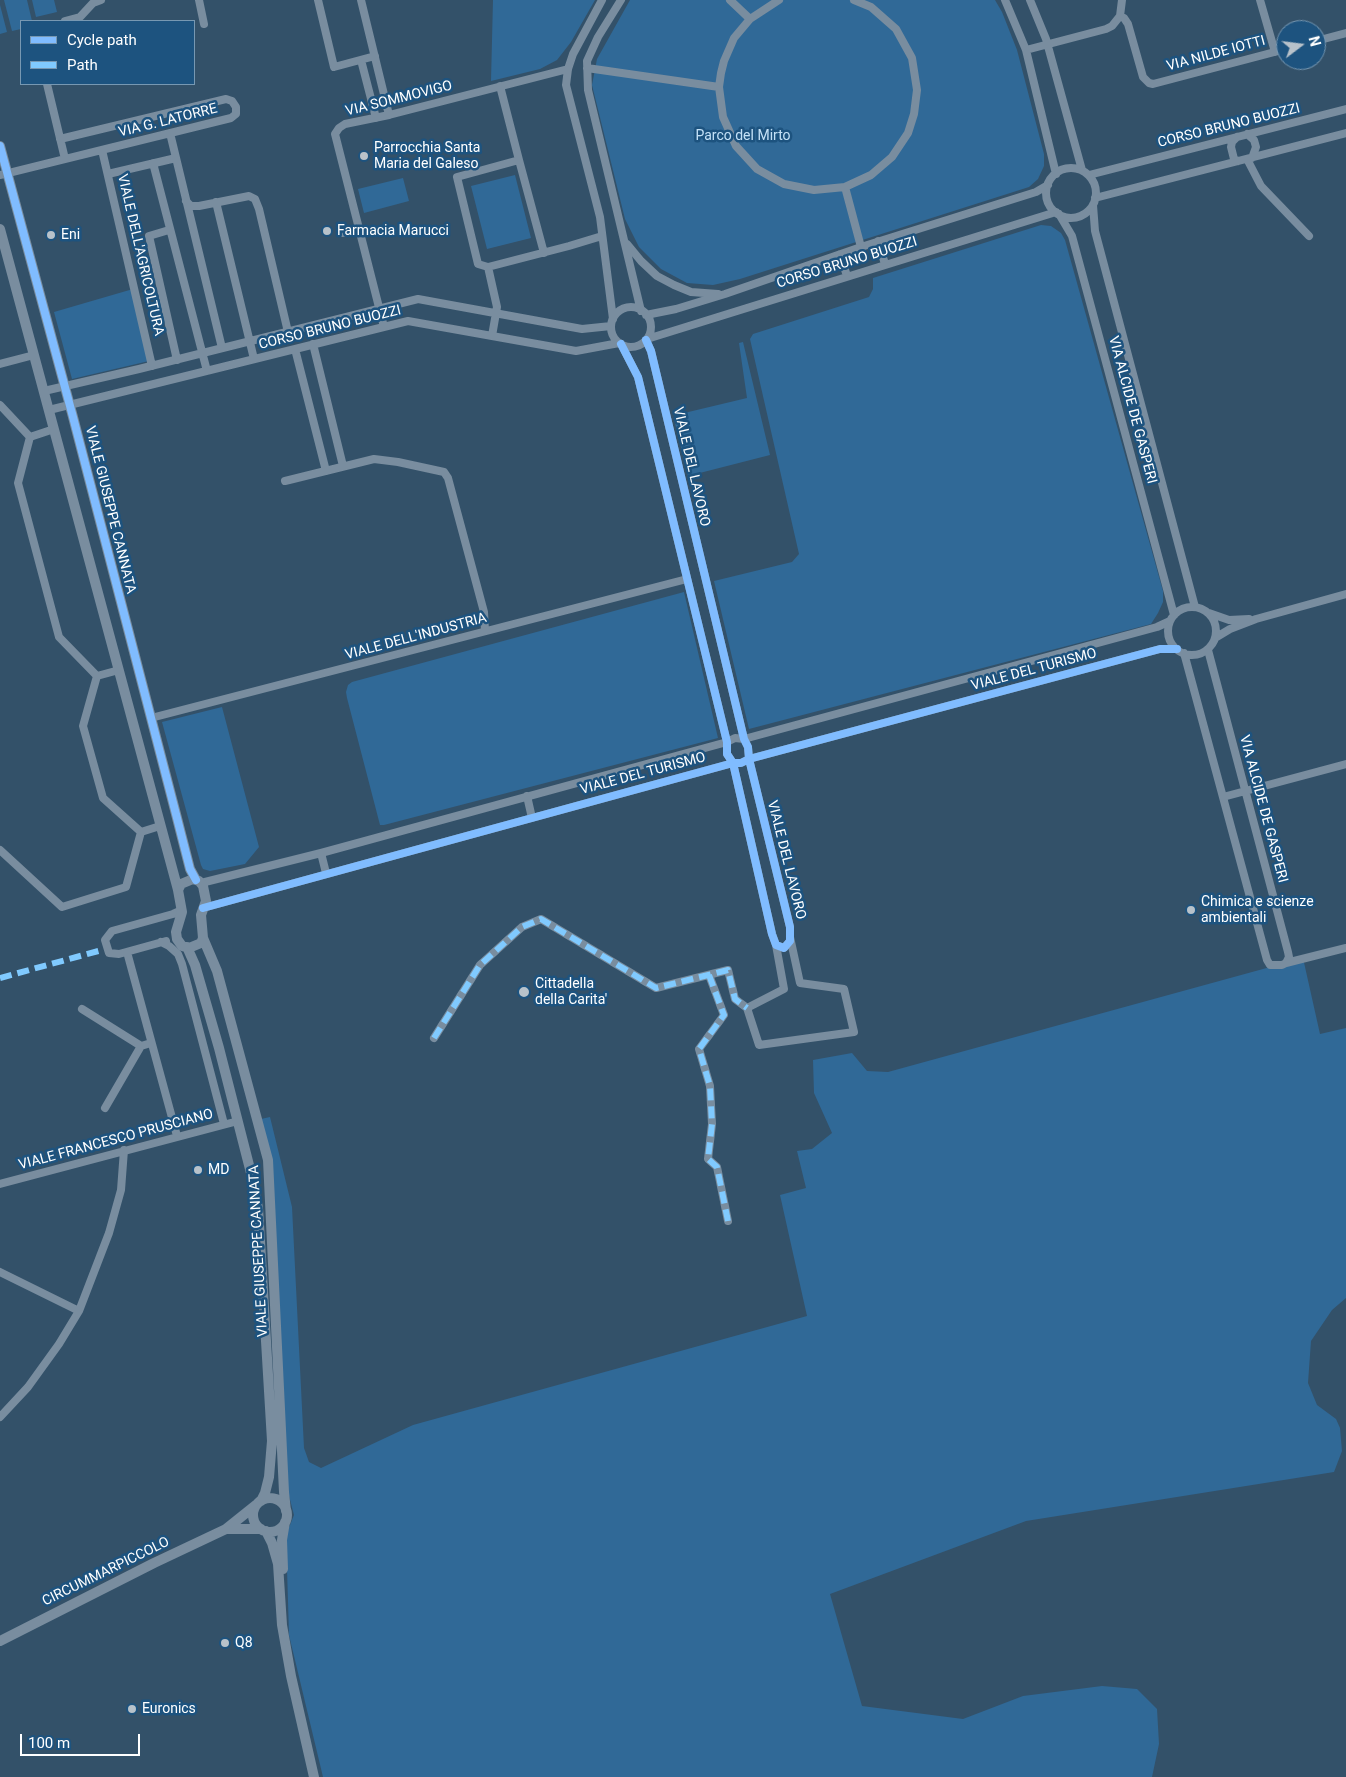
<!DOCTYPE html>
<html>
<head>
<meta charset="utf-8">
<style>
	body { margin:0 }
	#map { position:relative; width:1346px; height:1777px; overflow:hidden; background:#335169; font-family:Roboto,sans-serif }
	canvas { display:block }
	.legend { position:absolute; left:20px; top:20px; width:175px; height:65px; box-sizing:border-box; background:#1d537f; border:1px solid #7798b2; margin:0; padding:6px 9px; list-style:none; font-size:15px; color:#fff }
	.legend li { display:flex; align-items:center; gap:10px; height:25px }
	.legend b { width:25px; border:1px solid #7798b2 }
	.north { position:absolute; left:1276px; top:20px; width:50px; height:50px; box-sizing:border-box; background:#1d537f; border:1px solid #7798b2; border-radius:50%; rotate:75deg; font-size:14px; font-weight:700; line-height:20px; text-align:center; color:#fff }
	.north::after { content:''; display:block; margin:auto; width:18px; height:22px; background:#b8c2ca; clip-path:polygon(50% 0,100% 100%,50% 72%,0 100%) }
	.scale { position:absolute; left:20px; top:1734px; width:120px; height:22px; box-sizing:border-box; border:2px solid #fff; border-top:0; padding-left:6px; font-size:15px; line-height:18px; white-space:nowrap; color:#fff; -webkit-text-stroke:4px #1d537f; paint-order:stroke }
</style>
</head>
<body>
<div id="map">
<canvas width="1346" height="1777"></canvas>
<ul class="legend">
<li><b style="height:6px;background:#80bcff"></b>Cycle path</li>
<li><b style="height:6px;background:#80caff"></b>Path</li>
</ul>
<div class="north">N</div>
<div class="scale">100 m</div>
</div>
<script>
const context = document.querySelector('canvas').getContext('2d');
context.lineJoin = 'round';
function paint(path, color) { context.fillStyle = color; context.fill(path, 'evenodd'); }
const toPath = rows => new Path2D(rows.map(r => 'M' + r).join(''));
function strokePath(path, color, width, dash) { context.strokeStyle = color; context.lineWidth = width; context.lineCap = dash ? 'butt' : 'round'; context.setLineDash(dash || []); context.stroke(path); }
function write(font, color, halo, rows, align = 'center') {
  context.font = font + ' Roboto,sans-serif'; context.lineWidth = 5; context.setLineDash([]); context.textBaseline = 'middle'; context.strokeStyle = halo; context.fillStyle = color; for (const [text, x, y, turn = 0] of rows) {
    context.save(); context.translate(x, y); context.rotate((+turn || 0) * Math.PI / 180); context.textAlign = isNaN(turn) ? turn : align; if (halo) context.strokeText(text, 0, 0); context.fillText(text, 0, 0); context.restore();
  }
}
const green = toPath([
	[4,0,27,0,32,21,21,21,21,29,12,31],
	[32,0,54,0,57,12,36,17],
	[493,0,595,0,571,42,557,60,540,69,491,81],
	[630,0,995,0,1002,12,1017,50,1044,154,1044,166,1038,179,1029,187,740,279,713,285,687,283,661,269,639,247,625,219,592,85,597,59],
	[0,5,7,32,0,34],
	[515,175,531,238,487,249,471,186],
	[403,178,409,201,364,213,358,189],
	[1041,225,1051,226,1061,233,1065,240,1163,591,1163,602,1158,613,1151,624,749,729,714,581,792,562,799,554,750,339,753,334,869,297,873,289,873,278],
	[133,289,149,361,72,379,54,312],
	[743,342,770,455,688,476,675,423,680,414,747,398,739,343],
	[684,592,718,738,384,825,380,825,347,698,346,692,348,685,352,682],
	[222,707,259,847,245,864,210,871,203,869,201,865,162,722],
	[1303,958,1320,1034,1346,1028,1346,1298,1332,1310,1311,1341,1308,1383,1317,1405,1336,1419,1340,1428,1342,1451,1334,1472,1026,1521,830,1594,862,1706,963,1719,1023,1696,1102,1686,1137,1689,1157,1709,1159,1744,1152,1777,323,1777,289,1635,286,1535,294,1515,287,1488,261,1119,270,1117,292,1207,304,1448,309,1462,321,1468,413,1425,807,1316,780,1195,806,1188,797,1151,812,1149,832,1133,814,1093,813,1060,852,1053,867,1071,888,1072]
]);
const minor = toPath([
	[199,0,204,24],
	[318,0,334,67,375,56],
	[361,0,389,115],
	[602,0,573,54,568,69,566,85,600,217,613,319],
	[621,0,598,37,587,61,588,90,641,311],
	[730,0,750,19],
	[779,0,750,19,734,38,724,61,721,73,719,87,723,117,736,146,757,169,784,184,814,190,845,187,871,175,892,157,908,133,914,114,917,90,912,58,896,29,871,7,854,0],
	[1005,0,1026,50,1056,174],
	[1030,0,1046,39,1082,170],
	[1260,0,1275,52],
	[1120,16,1124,18,1128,24,1143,77,1149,83,1153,84,1286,49],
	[65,21,80,17,93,3,101,0],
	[1316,41,1346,33],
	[1026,50,1106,29,1112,26,1120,16,1122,0],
	[361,60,376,118],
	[587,68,719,87],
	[47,84,65,159],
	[500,86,519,160],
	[170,133,222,348],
	[1247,134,1254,140,1256,147,1252,158],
	[1237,137,1232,142,1231,147,1234,159,1238,161],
	[102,150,152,366],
	[1247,159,1261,186,1309,236],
	[153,163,207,371],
	'1046 193a25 25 0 1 1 50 0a25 25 0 1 1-50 0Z',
	[108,174,176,158],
	[0,175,231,118,236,114,236,107,232,101,226,99,60,139],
	[1089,175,1346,109],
	[845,187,861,247],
	[1095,198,1346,133],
	[186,201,191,206,199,206,249,196,255,199,259,209,288,332],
	[216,202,254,359],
	[1093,205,1095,231,1195,607],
	[1059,214,1072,236,1174,615],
	[169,230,149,236,177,360],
	[342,233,359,229],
	[878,241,885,264],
	[627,244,641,261,657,276,674,285,691,292,718,294],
	[544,253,519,160,457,177,478,264,488,267,569,246,602,236],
	[840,254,847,276],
	[488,267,497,307,492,336],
	'611 327a20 20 0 1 1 40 0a20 20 0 1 1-40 0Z',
	[646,315,676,309,725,294,861,247,1036,192,1048,185],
	[384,327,335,134,339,128,345,124,389,115,568,69],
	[647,339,1056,212],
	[313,344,343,466],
	[621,344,638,377,727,742,727,754,733,763,772,934,776,945,784,948,790,941,790,927,749,759,748,747,744,739,651,351,646,340],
	[295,349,326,471],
	[0,364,34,355],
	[44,391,139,369,418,299,582,329,611,326],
	[0,405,30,437,18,483,59,637,97,676],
	[49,410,408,321,576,351,619,343],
	[30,437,54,429],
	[285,481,374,459,398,462,444,472,448,478,484,612,485,631],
	'1168 631a24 24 0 1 1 48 0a24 24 0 1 1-48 0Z',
	[1209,613,1229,620,1249,619],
	[1215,638,1230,629,1256,619,1346,594],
	[1184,653,1267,960,1270,965,1282,965,1286,963,1289,957,1288,952,1208,650],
	[97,676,119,670],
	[151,718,687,579],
	[527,796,532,818],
	[1223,797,1346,764],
	[141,832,160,826],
	[0,850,62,907,126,887,141,832,103,798,83,726,97,676],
	[321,853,326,873],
	[201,883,321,853,727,742,735,738,744,739,1157,627,1170,621],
	[203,908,733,763,741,763,749,759,1160,649,1177,649],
	[166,941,119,954,109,953,105,940,112,931,173,914,182,910],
	[161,942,169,946,178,954,182,964,224,1124],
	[776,945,784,989,747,1008,759,1045,854,1032,844,989,800,983,790,937],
	[127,952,177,1136],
	[1286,963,1346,948],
	[709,975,724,1015,699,1049,710,1086,712,1124,708,1159,717,1167,728,1221],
	[82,1009,141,1046],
	[434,1038,480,965,522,927,541,919,656,988,728,970,735,999,747,1008],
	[105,1108,141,1046,151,1043],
	[0,1184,238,1121],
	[0,1272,79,1311],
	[0,1417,28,1387,59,1344,79,1311,109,1233,121,1190,124,1150]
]);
const tertiary = toPath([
	[0,146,73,417,177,818,190,869,196,880],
	[0,229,178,890],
	[193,879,199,881,203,886,206,901,201,915,203,938,201,943,189,948,182,946,177,939,176,932,182,912,178,890,181,884,193,879],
	[203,938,217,971,268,1160,284,1492,286,1511],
	[187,947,195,965,219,1048,251,1173,258,1208,272,1441,269,1477,265,1493,261,1501],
	'253 1515a17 17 0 1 1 34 0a17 17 0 1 1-34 0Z',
	[226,1529,261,1529],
	[266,1531,272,1543,278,1564,282,1625,291,1676,314,1777],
	[283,1569,282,1540,285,1522],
	[0,1641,154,1563,226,1529,256,1505]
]);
const quiet = toPath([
	[709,975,724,1015,699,1049,710,1086,712,1124,708,1159,717,1167,728,1221],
	[0,978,102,950],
	[434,1038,480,965,522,927,541,919,656,988,728,970,735,999,747,1008]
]);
const cycleway = toPath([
	[0,146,73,417,177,818,190,869,196,880],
	[621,344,638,377,727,742,727,754,733,763,772,934,776,945,784,948,790,941,790,927,749,759,748,747,744,739,651,351,646,340],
	[203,908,733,763,741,763,749,759,1160,649,1177,649]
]);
const markers = [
	[364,156,5,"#b8c2ca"],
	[327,231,5,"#b8c2ca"],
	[51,235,5,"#b8c2ca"],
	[1191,910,5,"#b8c2ca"],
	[524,992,6,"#b8c2ca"],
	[198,1170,5,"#b8c2ca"],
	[225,1643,5,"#b8c2ca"],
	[132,1709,5,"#b8c2ca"]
];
const streetNames = [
	["VIA NILDE IOTTI",1216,54,-15],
	["VIA SOMMOVIGO",399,99,-14],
	["VIA G. LATORRE",168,121,-14],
	["CORSO BRUNO BUOZZI",1229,126,-14],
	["VIALE DELL'AGRICOLTURA",140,255,77],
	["CORSO BRUNO BUOZZI",847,263,-17],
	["CORSO BRUNO BUOZZI",330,328,-14],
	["VIA ALCIDE DE GASPERI",1132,410,75],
	["VIALE DEL LAVORO",691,467,77],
	["VIALE GIUSEPPE CANNATA",110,510,76],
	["VIALE DELL'INDUSTRIA",416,637,-15],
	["VIALE DEL TURISMO",1034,670,-15],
	["VIALE DEL TURISMO",643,774,-15],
	["VIA ALCIDE DE GASPERI",1263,809,75],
	["VIALE DEL LAVORO",786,860,76],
	["VIALE FRANCESCO PRUSCIANO",116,1140,-15],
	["VIALE GIUSEPPE CANNATA",259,1251,-93],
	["CIRCUMMARPICCOLO",106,1572,-26]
];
const parkNames = [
	["Parco del Mirto",743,136]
];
const poiNames = [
	["Parrocchia Santa",374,148],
	["Maria del Galeso",374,164],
	["Farmacia Marucci",337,231],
	["Eni",61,235],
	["Chimica e scienze",1201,902],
	["ambientali",1201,918],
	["Cittadella",535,984],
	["della Carita'",535,1000],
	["MD",208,1170],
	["Q8",235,1643],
	["Euronics",142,1709]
];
paint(green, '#306997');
strokePath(minor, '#798d9f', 8);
strokePath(tertiary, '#798d9f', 10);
strokePath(quiet, '#80caff', 6, [12, 6]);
strokePath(cycleway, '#80bcff', 8);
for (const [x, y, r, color] of markers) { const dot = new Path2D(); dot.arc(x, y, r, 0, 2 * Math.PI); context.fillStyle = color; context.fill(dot); strokePath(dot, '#1d537f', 2); }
write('14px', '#fff', '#1d537f', streetNames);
write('14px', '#c4e1f7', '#1d537f', parkNames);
write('14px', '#fff', '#1d537f', poiNames, 'left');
</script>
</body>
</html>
